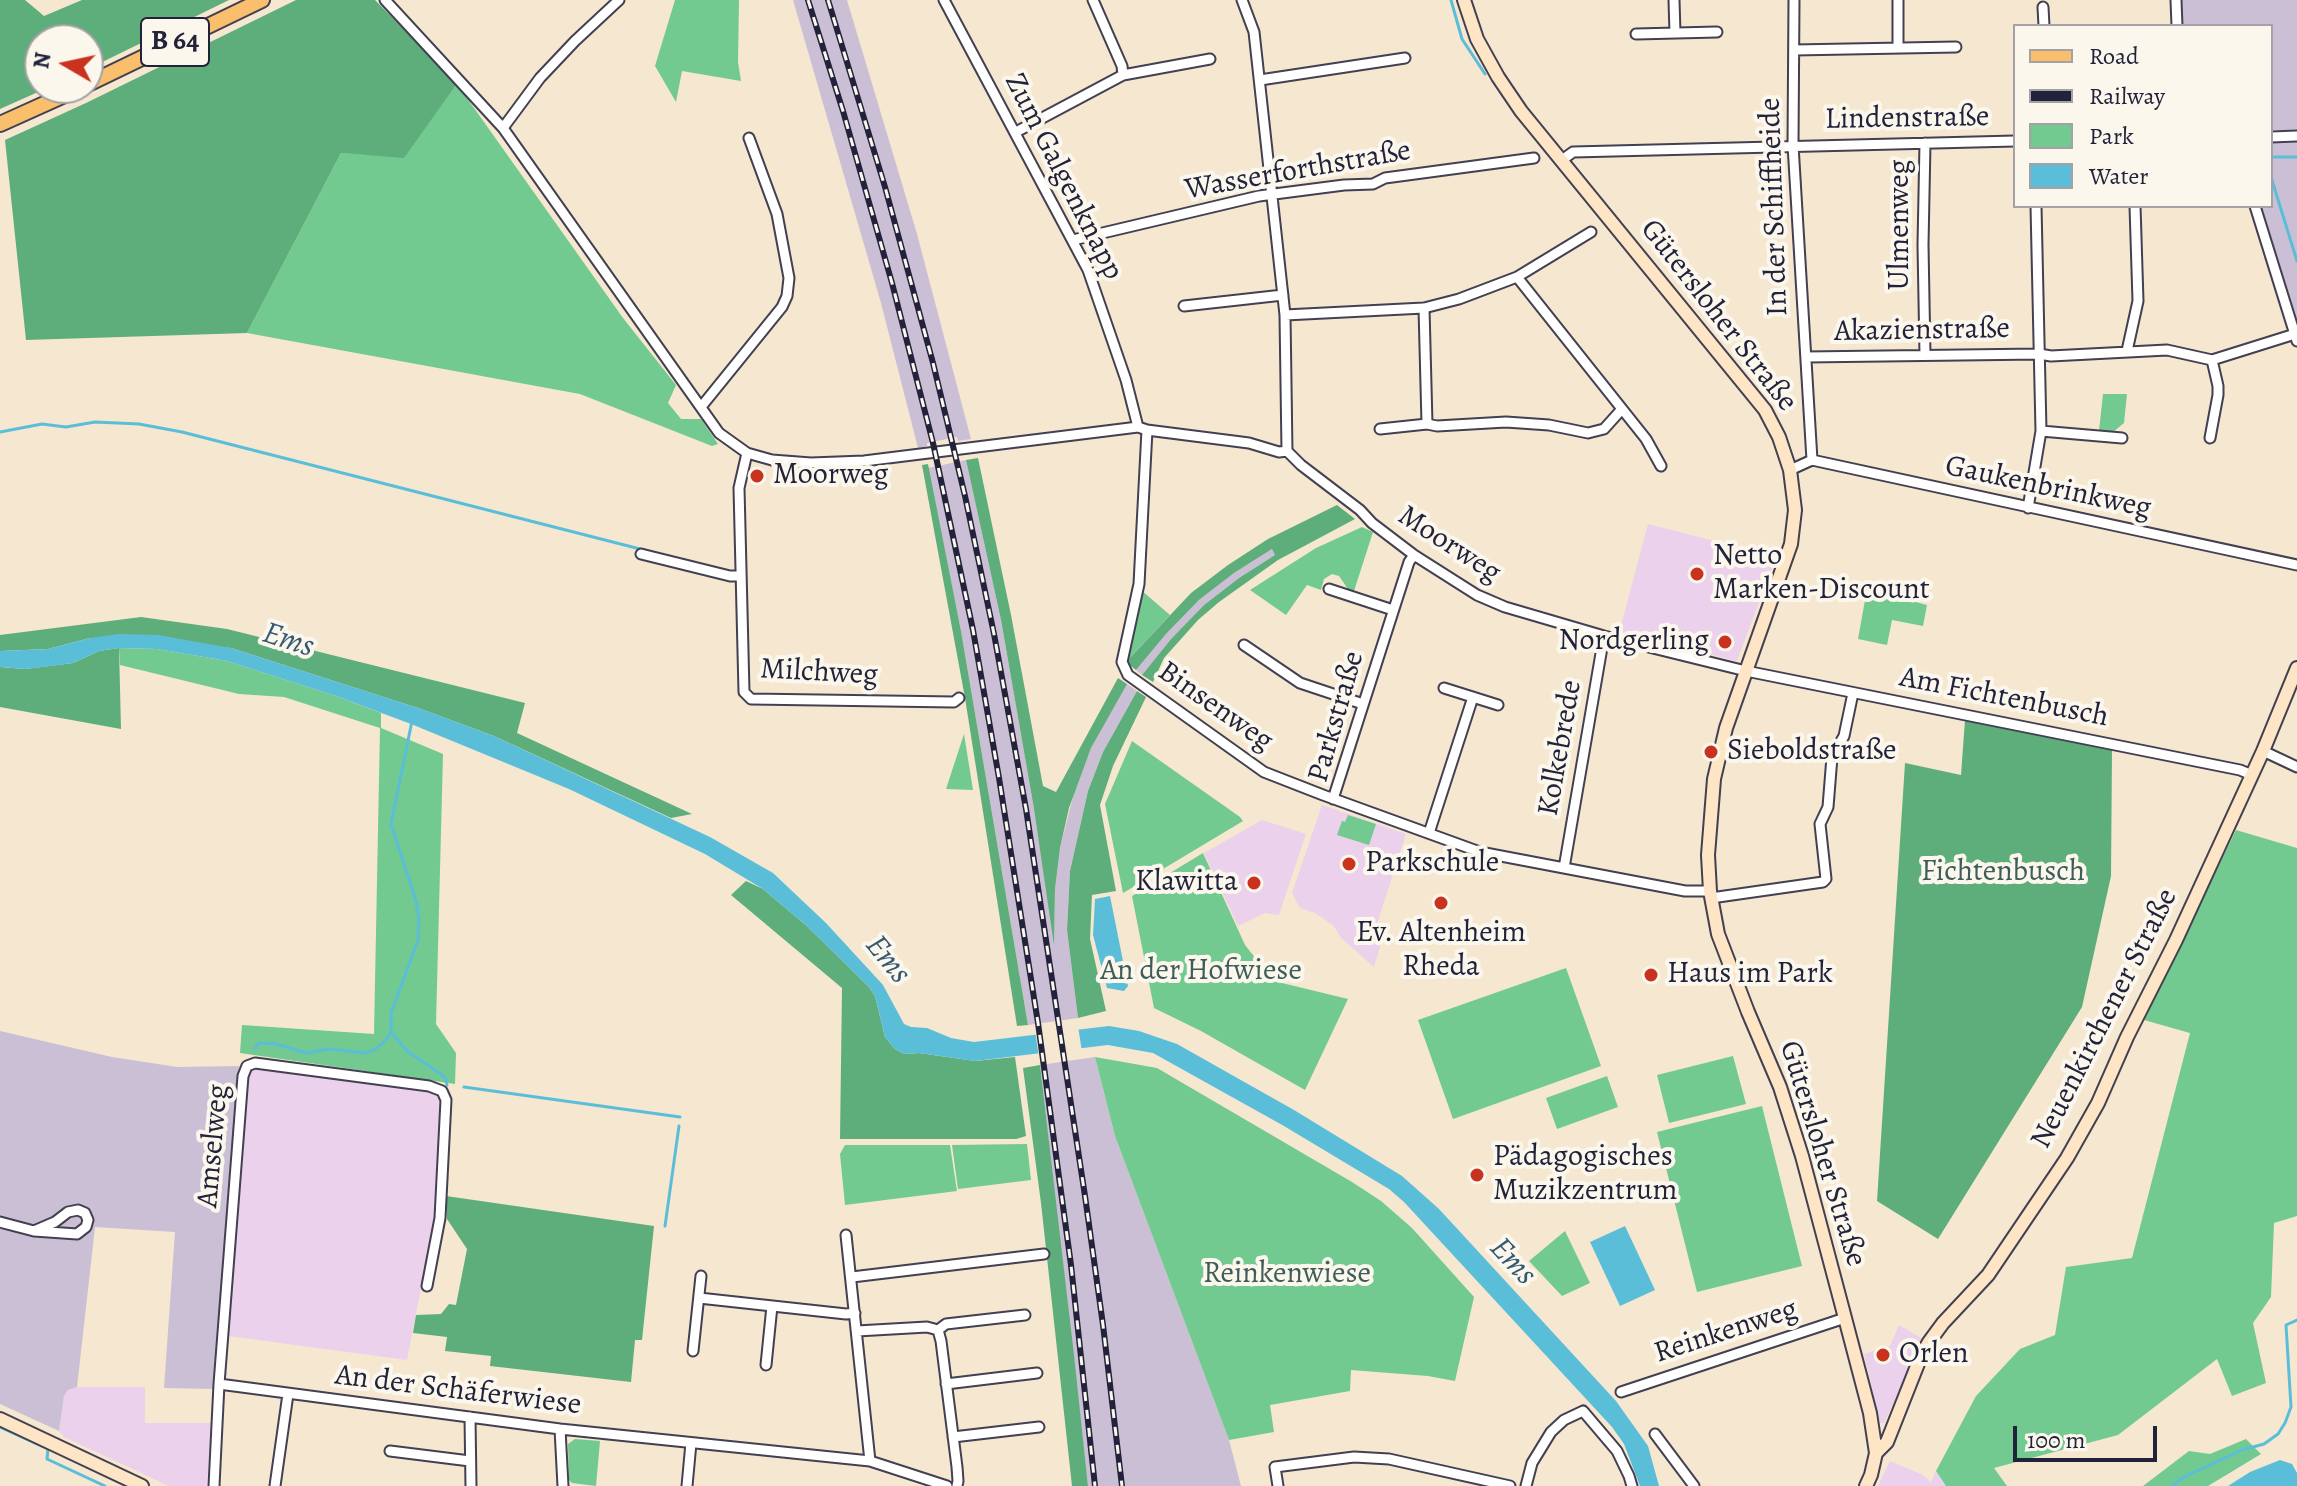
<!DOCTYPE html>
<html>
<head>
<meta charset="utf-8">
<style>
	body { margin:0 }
	#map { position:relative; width:2297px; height:1486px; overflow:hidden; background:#f5e7d0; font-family:Alegreya,serif }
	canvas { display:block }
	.legend { position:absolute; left:2013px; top:24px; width:260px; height:184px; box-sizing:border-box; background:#fbf7ec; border:2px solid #a4a2a5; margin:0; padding:10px 14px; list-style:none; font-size:24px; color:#22223b }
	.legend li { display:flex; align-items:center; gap:16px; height:40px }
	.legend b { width:40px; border:2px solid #a4a2a5 }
	.north { position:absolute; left:24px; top:24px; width:80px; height:80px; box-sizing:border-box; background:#fbf7ec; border:2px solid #a4a2a5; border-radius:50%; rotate:279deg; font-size:22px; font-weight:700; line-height:32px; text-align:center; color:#22223b }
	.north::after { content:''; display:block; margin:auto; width:28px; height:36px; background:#c8321e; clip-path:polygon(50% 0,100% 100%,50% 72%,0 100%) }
	.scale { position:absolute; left:2013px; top:1426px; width:144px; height:36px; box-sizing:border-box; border:4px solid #22223b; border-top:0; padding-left:10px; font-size:24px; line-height:28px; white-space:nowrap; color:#22223b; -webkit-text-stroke:6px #fbf7ec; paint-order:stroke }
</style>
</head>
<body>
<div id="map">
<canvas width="2297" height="1486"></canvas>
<ul class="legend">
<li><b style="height:10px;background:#f9bf6d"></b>Road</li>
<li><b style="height:10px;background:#22223b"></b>Railway</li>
<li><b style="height:22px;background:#72ca90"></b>Park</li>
<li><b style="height:22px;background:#5bbed9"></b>Water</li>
</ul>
<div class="north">N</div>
<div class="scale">100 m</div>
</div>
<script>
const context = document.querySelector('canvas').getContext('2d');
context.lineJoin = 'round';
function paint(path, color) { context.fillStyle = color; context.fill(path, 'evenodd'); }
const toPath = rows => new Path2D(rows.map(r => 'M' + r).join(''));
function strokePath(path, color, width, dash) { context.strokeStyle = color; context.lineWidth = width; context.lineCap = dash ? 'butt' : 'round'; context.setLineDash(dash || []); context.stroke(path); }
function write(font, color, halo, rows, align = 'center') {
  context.font = font + ' Alegreya,serif'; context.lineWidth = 8; context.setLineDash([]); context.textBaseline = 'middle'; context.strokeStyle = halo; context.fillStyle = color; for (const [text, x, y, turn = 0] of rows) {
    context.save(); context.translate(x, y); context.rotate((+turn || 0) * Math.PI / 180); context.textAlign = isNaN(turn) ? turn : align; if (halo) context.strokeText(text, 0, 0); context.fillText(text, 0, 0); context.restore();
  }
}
const built = toPath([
	[1648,524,1776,557,1737,661,1619,633],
	[1322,805,1406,834,1377,924,1382,940,1374,967,1341,938,1333,925,1315,913,1300,908,1292,893],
	[1262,820,1306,834,1279,915,1265,913,1238,926,1204,853],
	[256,1067,429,1090,440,1099,435,1216,407,1360,228,1336,247,1076,250,1069],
	[1899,1325,1923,1339,1884,1423,1880,1423,1864,1354,1890,1346],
	[77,1387,145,1387,145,1423,212,1423,207,1486,169,1486,64,1437,59,1431,64,1396,68,1390],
	[1890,1461,1923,1475,1931,1482,1936,1471,1946,1486,1878,1486]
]);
const industrial = toPath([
	[793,0,847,0,917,234,971,439,958,441,957,437,927,443,927,446,918,448,881,303],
	[2181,0,2297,0,2297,130,2271,130,2271,26,2181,26],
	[2297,142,2297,323,2259,206,2271,206,2271,143],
	[966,460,1001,620,1034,809,1054,937,1055,889,1060,848,1075,789,1091,748,1119,695,1127,684,1137,691,1103,752,1088,791,1070,871,1067,930,1078,1018,1028,1025,961,631,928,468],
	[1272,549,1275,555,1239,578,1204,605,1171,639,1142,675,1136,670,1166,634,1199,600,1234,573],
	[0,1031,112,1057,177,1067,239,1066,214,1389,164,1388,175,1232,95,1227,77,1387,68,1390,64,1396,59,1431,0,1404],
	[1095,1057,1115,1136,1229,1440,1241,1486,1088,1486,1040,1065]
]);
const green = toPath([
	[675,0,739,0,738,62,741,81,682,71,676,102,655,66],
	[457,84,623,318,676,385,668,403,681,419,701,419,718,444,712,446,580,394,247,333,341,153,404,157],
	[2103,394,2127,394,2124,423,2113,432,2099,431],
	[1362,527,1373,532,1354,591,1348,589,1339,576,1332,574,1324,579,1321,590,1307,585,1286,615,1250,590,1316,548],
	[1867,589,1927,605,1923,626,1892,620,1887,645,1858,639],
	[1141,590,1170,615,1126,662],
	[119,648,157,649,227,661,336,696,381,713,381,728,443,754,436,1024,456,1053,455,1084,240,1053,242,1025,374,1034,380,728,284,697,239,694,120,665],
	[964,734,973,790,946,789],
	[1132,741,1240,817,1243,821,1123,893,1105,804],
	[1348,815,1376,824,1369,845,1337,835,1342,821,1345,822],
	[2236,830,2297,848,2297,1216,2274,1223,2271,1297,2253,1323,2266,1383,2232,1396,2217,1359,2118,1435,1994,1468,2007,1486,1946,1486,1936,1471,1976,1396,2020,1349,2055,1335,2066,1267,2132,1258,2190,1033,2144,1020],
	[1203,853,1245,945,1264,969,1282,983,1348,999,1305,1090,1201,1031,1154,1008,1132,896],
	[1566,968,1601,1066,1453,1119,1418,1020],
	[1733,1056,1746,1104,1669,1123,1657,1075],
	[1095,1057,1157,1068,1352,1182,1381,1201,1412,1228,1474,1297,1455,1381,1428,1376,1351,1370,1350,1391,1270,1405,1274,1432,1229,1440,1115,1136],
	[1607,1076,1618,1107,1557,1129,1546,1098],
	[1762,1106,1802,1266,1697,1292,1657,1132],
	[1027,1144,1031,1180,958,1189,952,1145],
	[845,1145,950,1145,957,1191,845,1205,840,1154],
	[1565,1231,1590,1283,1562,1296,1529,1261],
	[575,1439,600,1441,596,1486,572,1483,569,1480,568,1444],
	[2246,1439,2261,1454,2208,1486,2143,1486,2189,1451,2210,1454]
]);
const forest = toPath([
	[0,0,25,0,44,16,82,0,229,0,88,69,88,40,40,40,40,88,47,88,0,109],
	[296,0,375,0,457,84,404,158,341,153,247,333,26,340,5,140,86,103],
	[978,458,1011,615,1043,786,1056,792,1118,678,1127,684,1091,748,1069,808,1060,848,1055,889,1054,945,1034,809,1001,620,966,460],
	[928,464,961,631,1028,1025,1017,1026,965,698,922,465],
	[1337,505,1355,519,1278,560,1219,602,1198,620,1164,658,1153,682,1142,675,1171,639,1204,605,1239,578,1275,555,1272,549,1234,573,1199,600,1166,634,1136,670,1126,662,1191,593,1228,565,1268,539],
	[141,617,227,629,525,703,517,733,692,814,671,818,494,736,418,708,231,648,90,638,48,649,0,651,0,635],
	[119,648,121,729,0,707,0,667,25,669,73,663,99,651],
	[1137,691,1146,697,1113,766,1100,805,1116,891,1092,895,1090,939,1106,1011,1078,1018,1067,930,1070,871,1088,791,1103,752],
	[1965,720,2112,750,2111,876,2082,1007,1938,1239,1877,1201,1905,763,1961,775],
	[746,881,763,889,808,927,869,987,875,996,885,1037,895,1049,904,1054,919,1053,975,1061,1015,1057,1026,1136,1016,1139,840,1139,842,988,731,895],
	[1040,1065,1074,1355,1088,1486,1072,1486,1041,1203,1023,1068],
	[446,1196,654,1226,642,1340,635,1340,631,1382,490,1366,491,1356,445,1351,447,1337,413,1333,416,1315,441,1314,449,1304,456,1305,467,1249,447,1219]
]);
const water = toPath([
	[119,634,158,635,231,648,418,708,494,736,710,837,773,873,826,923,883,985,904,1024,911,1027,927,1028,951,1038,974,1042,1109,1026,1139,1031,1177,1044,1294,1110,1402,1176,1439,1209,1616,1401,1648,1446,1659,1486,1640,1486,1624,1444,1612,1427,1404,1202,1389,1189,1284,1126,1153,1053,1108,1045,975,1061,919,1053,904,1054,895,1049,885,1037,875,996,869,987,808,927,763,889,705,854,569,789,411,724,336,696,227,661,157,649,119,648,99,651,73,663,51,666,25,669,0,667,0,651,48,649,90,638],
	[1110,896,1128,986,1124,991,1107,988,1093,935,1095,899],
	[1625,1226,1655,1290,1620,1306,1590,1242],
	[2280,1460,2292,1464,2297,1473,2297,1486,2228,1486,2250,1472]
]);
const pier = toPath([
	[1078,1026,1082,1052,1039,1057,1035,1031]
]);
const stream = toPath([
	[1451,0,1462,39,1485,74],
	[2271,157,2297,157],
	[2271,177,2297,261],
	[0,432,42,424,66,427,95,422,139,424,182,432,648,551],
	[391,1032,407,1051,445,1077,447,1085],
	[255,1048,259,1043,276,1044,306,1053,328,1049,367,1053,377,1048,386,1040,391,1032,391,1013,418,940,419,920,416,901,391,824,412,721],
	[464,1087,680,1117],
	[665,1226,679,1126],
	[0,1427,48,1449,47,1459,105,1486],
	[2172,1486,2184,1477,2242,1450,2264,1444,2278,1434,2285,1423,2291,1407,2286,1325,2297,1320]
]);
const street = toPath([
	[385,0,503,128,719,433,747,453,772,460,811,463,864,461,1138,427,1147,430,1249,443,1279,452,1287,451,1301,465,1360,510,1372,523,1414,555,1477,595,1505,607,1604,636,1746,671,2240,770,2252,775],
	[944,0,1088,270,1126,380,1138,427],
	[1093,0,1122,66,1123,75],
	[1242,0,1254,32,1285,315,1287,451],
	[1674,0,1675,33],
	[1794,0,1793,145,1812,460],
	[1898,0,1898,48],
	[2176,0,2177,26],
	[2043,7,2044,26],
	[1636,34,1717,32],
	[1794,50,1956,47],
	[1260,80,1405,58],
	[503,128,540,78,575,41,619,0],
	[1016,132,1123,75,1210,59],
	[2271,137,2297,136],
	[1562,160,1573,152,2015,141],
	[2255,206,2297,341],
	[1073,240,1259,196,1344,185,1373,184,1385,178,1534,158],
	[1517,277,1646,439,1661,466],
	[1184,306,1283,295],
	[1424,308,1427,424],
	[1285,315,1424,308,1459,299,1517,277,1591,232],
	[2127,351,2138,301,2135,206],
	[1925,355,1923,245,1925,143],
	[1806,357,2039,354,2051,356,2167,350,2212,360,2295,334],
	[701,407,782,307,787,296,789,278,777,214,749,138],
	[1380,429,1427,424,1437,426,1506,422,1549,425,1588,433,1604,429,1622,409],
	[1147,430,1139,584,1122,662,1128,675,1264,772,1323,795,1480,852,1685,891,1710,891],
	[2041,431,2122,438],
	[2210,438,2218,395,2218,386,2212,360],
	[747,453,739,488,744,692,751,699,954,702,959,698],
	[1790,470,1812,460,2297,565],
	[2028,508,2041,431,2036,206],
	[641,554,730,576,740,576],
	[1329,589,1393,610],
	[1244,645,1300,683,1363,704],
	[1444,688,1498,705],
	[2263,751,2297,767],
	[1333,799,1409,562,1414,555],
	[1429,833,1473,697],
	[1564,868,1604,636],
	[1711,898,1823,882,1826,879,1820,824,1828,807,1832,757,1844,736,1853,693],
	[0,1222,34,1231,77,1234,86,1227,88,1220,85,1213,78,1210,68,1212,55,1222,34,1231],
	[846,1235,870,1461],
	[852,1277,1044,1254],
	[699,1298,846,1314,855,1313],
	[938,1330,946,1324,1025,1315],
	[857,1331,927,1327,938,1330,941,1341,957,1467,958,1481,957,1486],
	[693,1351,701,1276],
	[766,1365,772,1306],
	[219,1384,560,1429,870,1461,947,1486],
	[946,1384,1037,1373],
	[1621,1392,1845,1318],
	[470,1417,471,1486],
	[560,1429,563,1486],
	[1655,1434,1694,1486],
	[953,1437,1039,1427],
	[390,1451,470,1461],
	[214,1486,219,1384,243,1076,247,1066,255,1063,429,1086,442,1091,446,1100,440,1218,427,1286],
	[275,1486,288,1394],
	[687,1486,691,1443],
	[1278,1486,1275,1467,1354,1457,1389,1459,1510,1486],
	[1526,1486,1532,1463,1551,1432,1564,1420,1583,1411,1617,1451,1629,1476,1632,1486]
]);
const secondary = toPath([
	[1464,0,1477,39,1498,77,1521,111,1765,410,1779,437,1790,470,1795,510,1791,544,1726,728,1714,779,1708,855,1710,891,1718,934,1748,1012,1780,1087,1802,1156,1845,1318,1870,1413,1876,1453,1871,1475,1866,1486],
	[0,1419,142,1486],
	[1876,1453,1887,1442,1921,1356,1929,1342,1943,1323,1988,1275,2067,1158,2098,1103,2127,1037,2176,940,2263,751,2297,668]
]);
const primary = toPath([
	[88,84,262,0],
	[0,124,80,88]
]);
const rail = toPath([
	[808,0,843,111,892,283,933,443,973,630,999,778,1038,1023,1071,1265,1095,1486],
	[828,0,885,187,933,363,965,496,994,634,1026,809,1085,1196,1103,1325,1122,1486]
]);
const markers = [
	[757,476,8,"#c8321e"],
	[1697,574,8,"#c8321e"],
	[1725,642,8,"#c8321e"],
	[1711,752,8,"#c8321e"],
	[1349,864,8,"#c8321e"],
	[1254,883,8,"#c8321e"],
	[1441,903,8,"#c8321e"],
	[1651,975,8,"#c8321e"],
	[1477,1175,8,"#c8321e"],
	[1883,1355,8,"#c8321e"]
];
const shields = [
	[175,42,68]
];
const shieldNames = [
	["B 64",175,42]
];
const streetNames = [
	["Lindenstraße",1907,119,-1],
	["Wasserforthstraße",1298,171,-10],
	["Zum Galgenknapp",1063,177,63],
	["In der Schiffheide",1775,207,-92],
	["Ulmenweg",1901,225,-90],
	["Gütersloher Straße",1718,316,52],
	["Akazienstraße",1922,331,-1],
	["Gaukenbrinkweg",2048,488,12],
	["Moorweg",1449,545,33],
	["Milchweg",819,673,3],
	["Am Fichtenbusch",2004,698,11],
	["Binsenweg",1215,707,35],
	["Parkstraße",1337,717,-74],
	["Kolkebrede",1561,748,-80],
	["Neuenkirchener Straße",2105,1019,-63],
	["Amselweg",214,1146,-85],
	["Gütersloher Straße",1822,1154,73],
	["Reinkenweg",1726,1332,-18],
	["An der Schäferwiese",458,1391,7]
];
const poiNames = [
	["Moorweg",773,476],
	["Netto",1713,557],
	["Marken-Discount",1713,591],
	["Nordgerling",1709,642,"right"],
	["Sieboldstraße",1727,752],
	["Parkschule",1365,864],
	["Klawitta",1238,883,"right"],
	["Ev. Altenheim",1441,934,"center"],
	["Rheda",1441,968,"center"],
	["Haus im Park",1667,975],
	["Pädagogisches",1493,1158],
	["Muzikzentrum",1493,1192],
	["Orlen",1899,1355]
];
const parkNames = [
	["Fichtenbusch",2003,873],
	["An der Hofwiese",1201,972],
	["Reinkenwiese",1287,1275]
];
const waterNames = [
	["Ems",288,641,18],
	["Ems",887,960,51],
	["Ems",1512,1262,47]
];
paint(built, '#ebd1ec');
paint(industrial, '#cbbfd6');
paint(green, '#72ca90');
paint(forest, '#5dae7a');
paint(water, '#5bbed9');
paint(pier, '#f5e7d0');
strokePath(stream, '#5bbed9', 3);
strokePath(street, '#424051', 13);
strokePath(secondary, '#424051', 16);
strokePath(primary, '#424051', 18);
strokePath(street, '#fff', 9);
strokePath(secondary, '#fde5c5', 12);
strokePath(primary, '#f9bf6d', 14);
strokePath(rail, '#22223b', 6);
strokePath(rail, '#fbf7ec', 3, [9]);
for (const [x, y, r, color] of markers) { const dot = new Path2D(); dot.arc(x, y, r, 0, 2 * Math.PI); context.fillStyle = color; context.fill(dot); strokePath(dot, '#fbf7ec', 3); }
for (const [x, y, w] of shields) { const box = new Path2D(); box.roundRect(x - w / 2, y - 24, w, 48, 6); context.fillStyle = '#fbf7ec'; context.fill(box); strokePath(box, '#22223b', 2); }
write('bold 28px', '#22223b', null, shieldNames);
write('30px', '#22223b', '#fbf7ec', streetNames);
write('30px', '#22223b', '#fbf7ec', poiNames, 'left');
write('30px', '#3e5d59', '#fbf7ec', parkNames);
write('italic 32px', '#365972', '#fbf7ec', waterNames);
</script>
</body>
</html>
